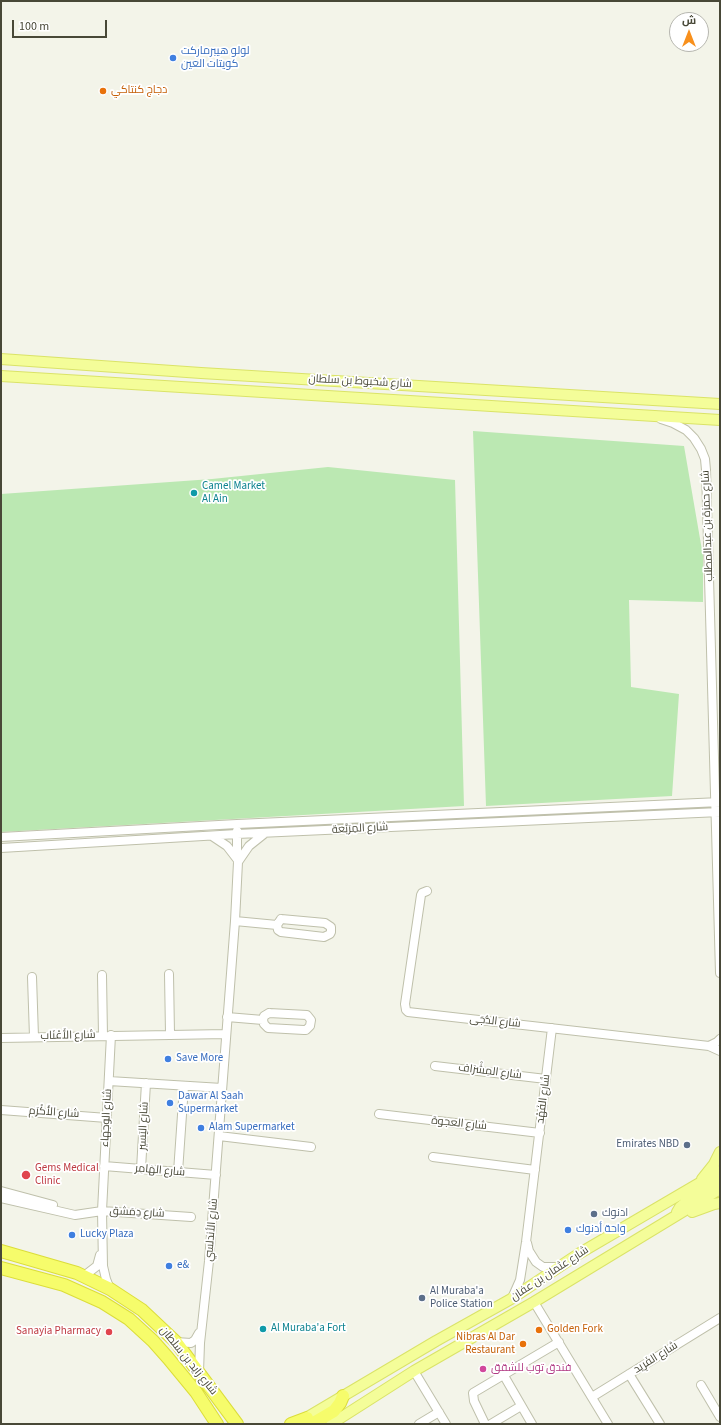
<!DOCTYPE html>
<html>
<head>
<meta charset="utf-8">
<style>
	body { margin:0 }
	#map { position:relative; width:721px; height:1425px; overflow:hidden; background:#f3f4e9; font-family:"Source Sans 3",Cairo,sans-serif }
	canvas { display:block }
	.frame { position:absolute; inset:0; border:2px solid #484837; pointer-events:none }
	.north { position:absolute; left:669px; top:12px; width:40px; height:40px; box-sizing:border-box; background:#fff; border:1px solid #b6b6af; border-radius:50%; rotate:0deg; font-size:11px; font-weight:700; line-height:16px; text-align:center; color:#484837 }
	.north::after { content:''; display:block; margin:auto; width:14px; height:18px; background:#f8901c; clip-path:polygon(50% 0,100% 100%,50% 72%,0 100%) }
	.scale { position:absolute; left:12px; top:20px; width:95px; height:18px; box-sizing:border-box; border:2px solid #484837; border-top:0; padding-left:5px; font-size:12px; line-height:14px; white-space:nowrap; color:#484837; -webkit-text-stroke:3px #fff; paint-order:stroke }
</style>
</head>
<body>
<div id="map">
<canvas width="721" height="1425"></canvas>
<div class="frame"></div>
<div class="north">ش</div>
<div class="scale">100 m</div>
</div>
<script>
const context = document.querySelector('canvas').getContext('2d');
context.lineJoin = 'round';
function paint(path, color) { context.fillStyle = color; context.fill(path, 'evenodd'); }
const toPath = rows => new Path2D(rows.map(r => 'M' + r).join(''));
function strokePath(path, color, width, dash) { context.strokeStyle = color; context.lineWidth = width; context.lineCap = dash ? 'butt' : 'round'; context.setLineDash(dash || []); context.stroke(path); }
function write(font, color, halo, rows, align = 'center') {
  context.font = font + ' "Source Sans 3",Cairo,sans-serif'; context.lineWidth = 3.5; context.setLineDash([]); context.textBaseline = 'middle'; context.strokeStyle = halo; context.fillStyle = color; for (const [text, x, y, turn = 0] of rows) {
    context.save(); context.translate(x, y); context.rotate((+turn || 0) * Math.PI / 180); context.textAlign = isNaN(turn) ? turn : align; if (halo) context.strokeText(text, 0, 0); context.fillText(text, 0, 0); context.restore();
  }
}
const green = toPath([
	[473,431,684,446,703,556,703,602,629,600,631,687,679,694,672,796,486,806],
	[328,467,455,480,464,806,1,832,1,494,212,479]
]);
const minor = toPath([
	[661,419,673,423,686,430,694,438,701,449,705,459,706,470,720,973],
	[212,836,227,846,237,859],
	[1,837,237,824,720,802],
	[1,848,237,834,720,812],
	[238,862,249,846,264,834],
	[427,891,422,893,421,895,405,1004,406,1010,408,1012,709,1046,720,1051],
	[281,919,325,923,331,927,331,932,330,934,324,937,281,932,278,930,277,925,281,919],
	[235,921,277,925],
	[169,974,170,1034],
	[102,975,103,1036],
	[32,977,34,1037],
	[269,1013,307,1015,311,1020,310,1026,306,1030,304,1030,268,1028,264,1024,263,1020,264,1016,269,1013],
	[227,1017,263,1020],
	[1,1038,226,1034],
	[709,1046,717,1042,720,1039],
	[435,1066,546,1079],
	[109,1081,222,1088],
	[1,1110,107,1118],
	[379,1114,540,1133],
	[219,1136,311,1147],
	[433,1157,535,1170],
	[104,1166,216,1175],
	[141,1169,146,1083],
	[178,1172,184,1086],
	[1,1191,53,1205],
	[1,1198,75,1215,102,1211,191,1217],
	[527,1243,529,1251,536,1262,543,1267,560,1267],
	[84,1276,97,1266,100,1255],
	[110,1289,106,1279,103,1266,102,1211,111,1035],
	[512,1298,520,1280,526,1242,552,1028],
	[534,1302,608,1424],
	[176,1342,191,1343,195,1340,199,1333],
	[414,1371,446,1424],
	[199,1372,200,1343,209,1261,235,921,238,862,237,854,237,831],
	[503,1374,532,1424],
	[629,1374,660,1424],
	[701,1385,720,1417],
	[592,1397,720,1318],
	[419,1424,439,1412],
	[485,1424,474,1401,473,1393,559,1342],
	[491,1424,521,1406]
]);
const major = toPath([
	[1,359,201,373,720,404],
	[1,376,720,420],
	[702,1179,714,1164,720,1152],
	[677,1212,680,1207,686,1202,720,1181],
	[692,1212,714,1204,720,1203],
	[301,1421,436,1341,511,1299,580,1253,720,1171],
	[331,1424,414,1371,534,1302,720,1189]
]);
const highway = toPath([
	[1,1251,77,1273,110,1289,142,1310,176,1342,237,1424],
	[1,1268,64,1285,102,1302,129,1319,153,1341,168,1358,196,1392,217,1424],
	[291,1424,307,1418],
	[312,1424,334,1411,340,1403,343,1396]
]);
const markers = [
	[173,58,4,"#3f7fe0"],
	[103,91,4,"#e8710a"],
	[194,493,4,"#0f9aa8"],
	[168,1059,4,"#3f7fe0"],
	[170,1103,4,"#3f7fe0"],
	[201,1128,4,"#3f7fe0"],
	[687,1145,4,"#5c6f8a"],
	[26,1175,5,"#e0444e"],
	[594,1214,4,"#5c6f8a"],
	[568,1230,4,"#3f7fe0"],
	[72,1235,4,"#3f7fe0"],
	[169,1266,4,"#3f7fe0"],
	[422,1298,4,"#5c6f8a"],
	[263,1329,4,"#0f9aa8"],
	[539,1330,4,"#e8710a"],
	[109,1332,4,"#e0444e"],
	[523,1344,4,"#e8710a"],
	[483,1369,4,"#d1479c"]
];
const shopNames = [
	["لولو هيبرماركت",181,52],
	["كويتات العين",181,65],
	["Save More",176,1059],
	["Dawar Al Saah",178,1097],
	["Supermarket",178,1110],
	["Alam Supermarket",209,1128],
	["واحة أدنوك",576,1230],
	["Lucky Plaza",80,1235],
	["e&",177,1266]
];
const foodNames = [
	["دجاج كنتاكي",111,91],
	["Golden Fork",547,1330],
	["Nibras Al Dar",515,1338,"right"],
	["Restaurant",515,1351,"right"]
];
const streetNames = [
	["شارع شخبوط بن سلطان",360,382,3],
	["شارع حمزة بن عبدالمطلب",708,526,-92],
	["شارع المِرَبَّعة",360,829,-3],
	["شارع الدُّجَى",495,1022,6],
	["شارع الأَعْنَاب",68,1036,-1],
	["شارع المِشْرَاف",490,1072,7],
	["شارع الفَهْد",544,1099,-83],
	["شارع الأَكْرَم",54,1113,4],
	["شارع الوجهاء",107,1118,-87],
	["شارع العجوة",459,1124,6],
	["شارع اليَسير",144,1126,-87],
	["شارع الهَامِر",160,1171,5],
	["شارع دِمَشق",137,1213,3],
	["شارع الأندلسي",212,1230,-85],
	["شارع عثمان بن عفان",550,1274,-33],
	["شارع الفَرِيد",656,1358,-32],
	["شارع زايد بن سلطان",188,1361,51]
];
const cultureNames = [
	["Camel Market",202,487],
	["Al Ain",202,500],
	["Al Muraba'a Fort",271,1329]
];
const serviceNames = [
	["Emirates NBD",679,1145,"right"],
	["ادنوك",602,1214],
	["Al Muraba'a",430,1292],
	["Police Station",430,1305]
];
const healthNames = [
	["Gems Medical",35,1169],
	["Clinic",35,1182],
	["Sanayia Pharmacy",101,1332,"right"]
];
const hotelNames = [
	["فندق توب للشقق",491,1369]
];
paint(green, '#bbe8b2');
strokePath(minor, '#bfc0ab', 10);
strokePath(major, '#dae368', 12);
strokePath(highway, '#dbdd3a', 14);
strokePath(minor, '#fff', 8);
strokePath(major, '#f4fd99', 10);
strokePath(highway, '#f6fc6b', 12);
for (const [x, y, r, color] of markers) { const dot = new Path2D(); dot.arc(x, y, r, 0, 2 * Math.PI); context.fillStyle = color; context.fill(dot); strokePath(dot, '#fff', 1.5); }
write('11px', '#366cbe', '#fff', shopNames, 'left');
write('11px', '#c56008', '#fff', foodNames, 'left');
write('11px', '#484837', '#fff', streetNames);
write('11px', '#0d838f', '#fff', cultureNames, 'left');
write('11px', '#4e5e75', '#fff', serviceNames, 'left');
write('11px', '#be3a42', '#fff', healthNames, 'left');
write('11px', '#b23c85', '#fff', hotelNames, 'left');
</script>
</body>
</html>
